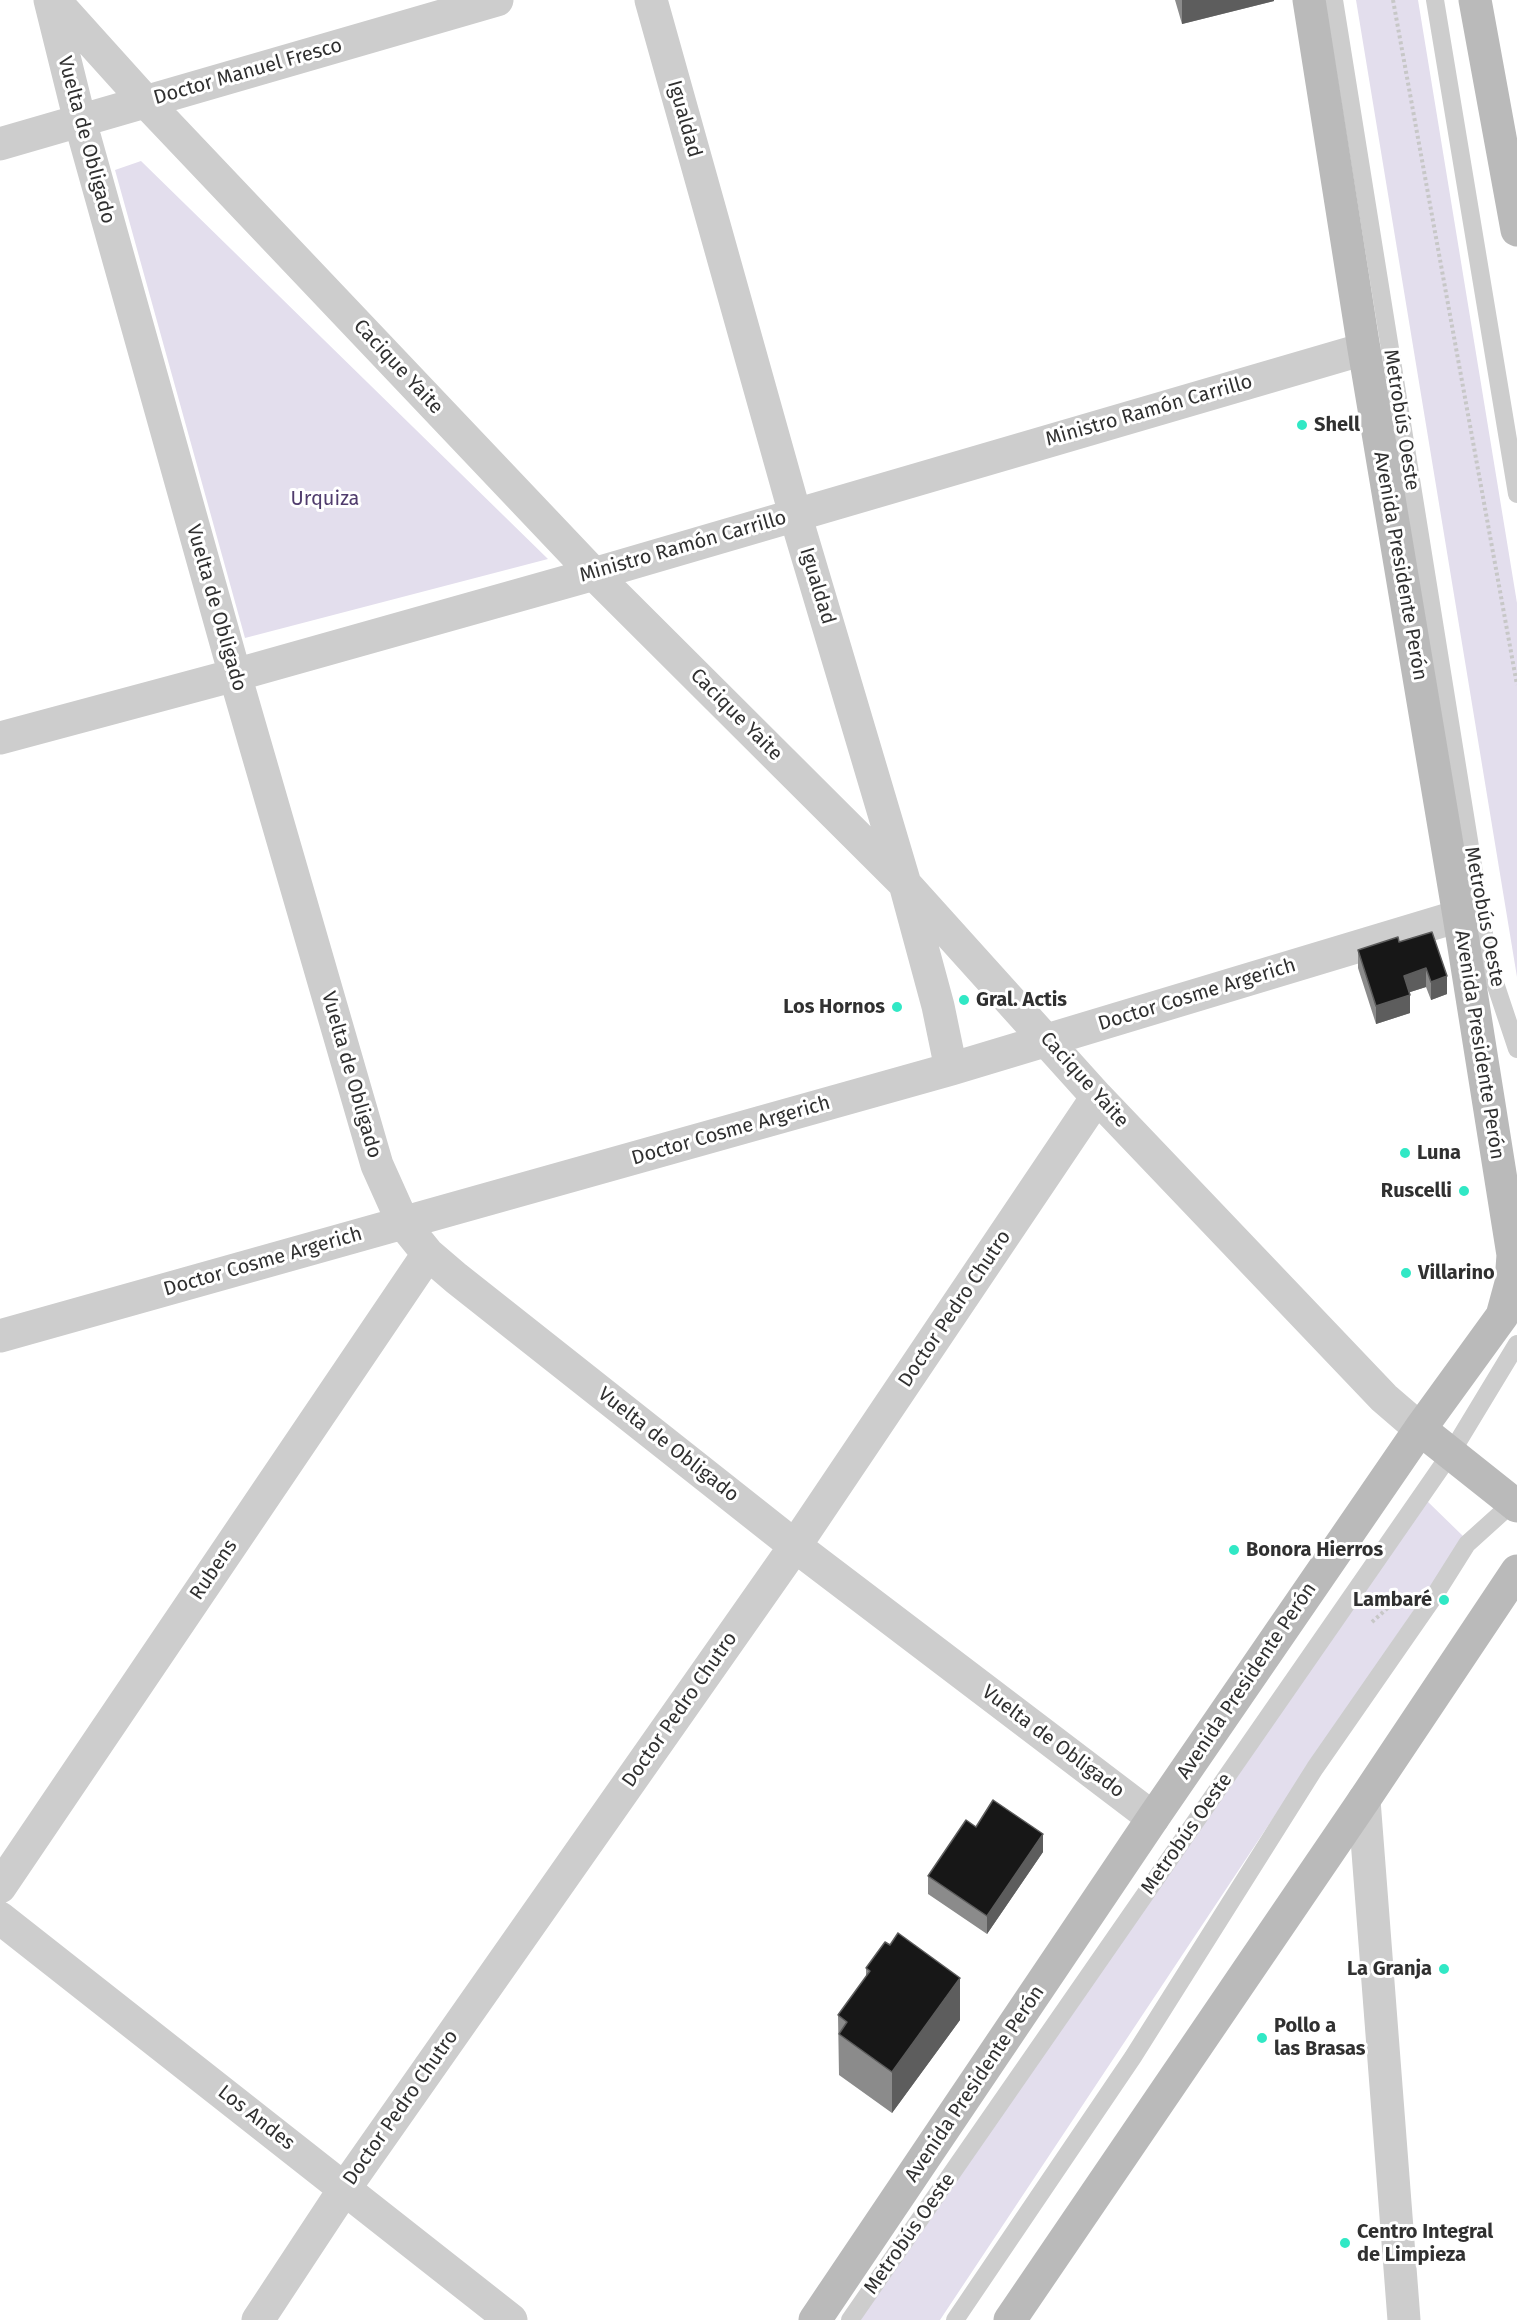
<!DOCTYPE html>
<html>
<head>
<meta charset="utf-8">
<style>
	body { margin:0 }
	canvas { display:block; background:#fff }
</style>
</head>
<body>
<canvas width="1517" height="2320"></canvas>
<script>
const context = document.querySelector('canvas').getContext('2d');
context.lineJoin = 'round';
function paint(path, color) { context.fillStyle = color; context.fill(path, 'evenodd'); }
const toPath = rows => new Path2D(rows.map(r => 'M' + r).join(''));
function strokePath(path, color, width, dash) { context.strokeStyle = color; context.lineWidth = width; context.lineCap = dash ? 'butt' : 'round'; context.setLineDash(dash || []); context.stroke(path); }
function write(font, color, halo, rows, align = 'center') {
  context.font = font + ' "Fira Sans",sans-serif'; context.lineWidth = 6; context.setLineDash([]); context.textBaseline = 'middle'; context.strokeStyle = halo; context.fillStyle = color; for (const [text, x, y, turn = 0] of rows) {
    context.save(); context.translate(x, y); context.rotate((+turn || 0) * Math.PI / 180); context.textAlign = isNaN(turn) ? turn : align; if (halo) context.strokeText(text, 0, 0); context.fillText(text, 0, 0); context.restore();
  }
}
const green = toPath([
	[1356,0,1418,0,1517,603,1517,977],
	[141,161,548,559,245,638,115,170],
	[1425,1499,1464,1537,1323,1743,940,2320,854,2320]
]);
const path = toPath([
	[1393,0,1517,685],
	[1372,1622,1391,1605]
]);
const lane = toPath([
	[1334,0,1489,965,1517,1049],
	[1435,0,1517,494],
	[850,2320,1451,1453,1517,1344],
	[955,2320,1133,2057,1315,1768,1433,1598,1467,1544,1517,1499]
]);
const street = toPath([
	[50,0,80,121,235,675,377,1165,403,1223,428,1254,456,1278,795,1546,1153,1818],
	[54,0,146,102,594,574,905,884,1097,1097,1384,1398,1420,1429],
	[651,0,795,514,905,884,938,1006,951,1069],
	[0,144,497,0],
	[0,738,235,675,594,574,1364,349],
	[0,1336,951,1069,1459,916],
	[1364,1800,1404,2320],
	[0,1887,428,1254],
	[0,1918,511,2320],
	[258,2320,345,2188,795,1546,1097,1097]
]);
const secondary = toPath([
	[1475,0,1517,230],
	[1420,1429,1517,1506],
	[815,2320,1153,1818,1420,1429,1502,1316,1511,1283,1513,1255,1459,916,1364,349,1309,0],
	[1010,2320,1364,1800,1517,1571]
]);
const wall = toPath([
	[1175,0,1274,0,1274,1,1182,24],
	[1432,932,1447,994,1431,1000,1426,987,1410,992,1410,1013,1376,1024,1358,968,1358,950,1399,942],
	[976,1827,1043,1852,987,1934,928,1894,928,1876],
	[866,1968,960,2020,892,2113,839,2075,838,2015,866,1977]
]);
const shadedWall = toPath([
	[1182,0,1274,0,1274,1,1182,24],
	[1426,968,1426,987,1404,994,1404,976],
	[1447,976,1447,994,1431,1000,1431,982],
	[1410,995,1410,1013,1376,1024,1376,1006],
	[1043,1834,1043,1852,987,1934,987,1916],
	[960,1978,960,2020,892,2113,892,2072]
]);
const building = toPath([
	[1432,932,1447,976,1431,982,1426,968,1404,976,1410,995,1376,1006,1358,950,1398,937,1399,942,1432,932],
	[993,1800,1043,1834,987,1916,928,1876,966,1820,976,1827,993,1800],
	[898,1933,960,1978,892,2072,839,2034,847,2022,838,2015,870,1971,866,1968,885,1942,890,1945,898,1933]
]);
const markers = [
	[1302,425,6,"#31e8c5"],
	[964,1000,6,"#31e8c5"],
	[897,1007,6,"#31e8c5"],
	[1405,1153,6,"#31e8c5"],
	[1464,1191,6,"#31e8c5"],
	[1406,1273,6,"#31e8c5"],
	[1234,1550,6,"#31e8c5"],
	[1444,1600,6,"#31e8c5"],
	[1444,1969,6,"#31e8c5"],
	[1262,2038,6,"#31e8c5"],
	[1345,2243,6,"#31e8c5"]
];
const streetNames = [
	["Doctor Manuel Fresco",248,72,-16],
	["Igualdad",684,119,74],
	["Vuelta de Obligado",86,140,75],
	["Cacique Yaite",398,367,47],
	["Ministro Ramón Carrillo",1149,411,-16],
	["Metrobús Oeste",1401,420,81],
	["Ministro Ramón Carrillo",683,547,-16],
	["Avenida Presidente Perón",1400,566,80],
	["Igualdad",817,586,73],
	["Vuelta de Obligado",216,608,74],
	["Cacique Yaite",736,715,45],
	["Metrobús Oeste",1484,917,79],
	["Doctor Cosme Argerich",1197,995,-17],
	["Avenida Presidente Perón",1479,1045,81],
	["Vuelta de Obligado",351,1075,74],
	["Cacique Yaite",1084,1080,48],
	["Doctor Cosme Argerich",731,1131,-16],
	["Doctor Cosme Argerich",263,1262,-16],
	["Doctor Pedro Chutro",955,1309,-56],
	["Vuelta de Obligado",668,1445,38],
	["Rubens",214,1570,-56],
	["Avenida Presidente Perón",1247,1681,-56],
	["Doctor Pedro Chutro",680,1710,-55],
	["Vuelta de Obligado",1053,1742,37],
	["Metrobús Oeste",1187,1834,-55],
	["Avenida Presidente Perón",975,2084,-56],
	["Doctor Pedro Chutro",401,2108,-55],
	["Los Andes",256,2118,38],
	["Metrobús Oeste",910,2234,-55]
];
const poiNames = [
	["Shell",1314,425],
	["Gral. Actis",976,1000],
	["Los Hornos",885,1007,"right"],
	["Luna",1417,1153],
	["Ruscelli",1452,1191,"right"],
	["Villarino",1418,1273],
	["Bonora Hierros",1246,1550],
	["Lambaré",1432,1600,"right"],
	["La Granja",1432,1969,"right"],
	["Pollo a",1274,2026],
	["las Brasas",1274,2049],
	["Centro Integral",1357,2232],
	["de Limpieza",1357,2255]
];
const parkNames = [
	["Urquiza",325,499]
];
paint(green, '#e3deed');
strokePath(path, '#c7c7c7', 4, [3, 3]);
strokePath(lane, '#cdcdcd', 18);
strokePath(street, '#cdcdcd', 33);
strokePath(secondary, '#bababa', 33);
paint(wall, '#8b8b8b');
paint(shadedWall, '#5d5d5d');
paint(building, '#171717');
strokePath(building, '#5d5d5d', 1.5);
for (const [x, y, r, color] of markers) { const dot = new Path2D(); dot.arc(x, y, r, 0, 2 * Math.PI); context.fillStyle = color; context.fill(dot); strokePath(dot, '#fff', 2); }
write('20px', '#303030', '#fff', streetNames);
write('bold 20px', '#303030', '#fff', poiNames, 'left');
write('20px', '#503c6d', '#fff', parkNames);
</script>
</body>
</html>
